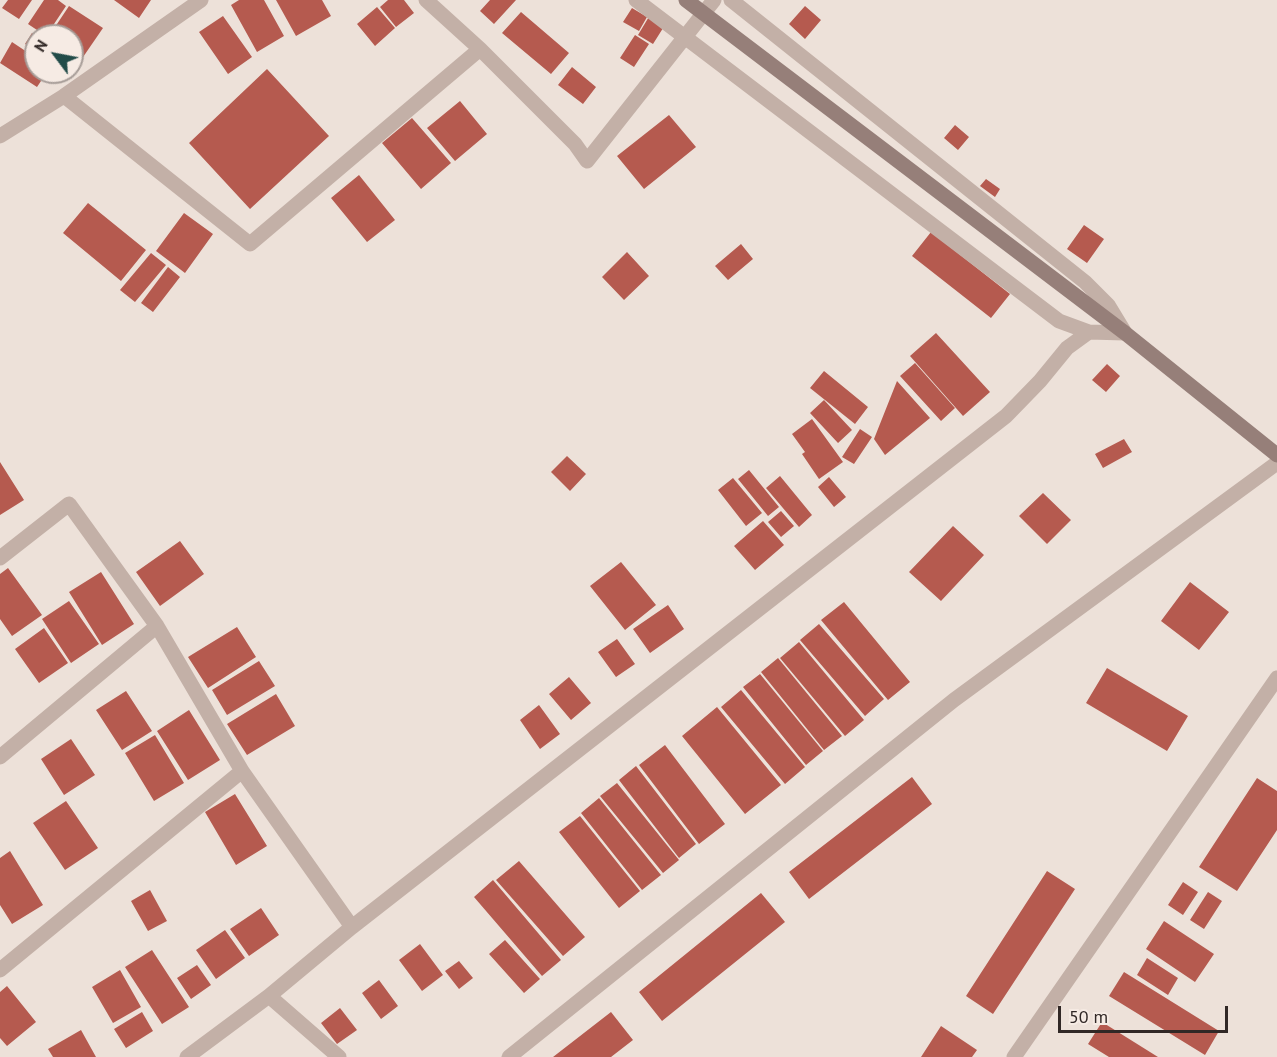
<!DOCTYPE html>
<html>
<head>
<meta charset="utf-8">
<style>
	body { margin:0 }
	#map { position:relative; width:1277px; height:1057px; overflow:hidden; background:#ede1d9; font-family:"PT Sans",sans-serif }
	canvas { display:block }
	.north { position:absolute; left:24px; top:24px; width:60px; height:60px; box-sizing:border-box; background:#f6ebe4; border:2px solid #a79d98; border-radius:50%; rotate:302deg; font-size:16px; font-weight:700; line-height:24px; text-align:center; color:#312826 }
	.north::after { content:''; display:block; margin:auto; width:21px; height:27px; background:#224c49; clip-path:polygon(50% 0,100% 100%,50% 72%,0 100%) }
	.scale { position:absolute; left:1058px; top:1006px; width:170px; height:27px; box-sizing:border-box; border:3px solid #312826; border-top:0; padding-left:8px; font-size:18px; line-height:21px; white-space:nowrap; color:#312826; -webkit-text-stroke:4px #f6ebe4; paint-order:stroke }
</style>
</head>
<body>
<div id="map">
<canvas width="1277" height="1057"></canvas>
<div class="north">N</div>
<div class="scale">50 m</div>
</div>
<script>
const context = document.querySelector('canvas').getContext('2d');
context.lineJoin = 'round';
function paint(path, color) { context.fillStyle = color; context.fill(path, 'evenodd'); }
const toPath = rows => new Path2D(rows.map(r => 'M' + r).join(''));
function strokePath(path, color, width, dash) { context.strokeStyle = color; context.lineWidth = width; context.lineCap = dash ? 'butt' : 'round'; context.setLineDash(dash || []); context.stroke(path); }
const building = toPath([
	[8,0,32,0,19,19,2,8],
	[44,0,58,0,66,6,46,36,28,24],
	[114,0,151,0,139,18],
	[239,0,264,0,284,36,257,52,231,5],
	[276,0,322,0,331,16,296,36],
	[388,0,404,0,414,13,396,27,380,7],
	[490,0,516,0,494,24,480,11],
	[69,6,103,28,81,60,72,55,72,36,49,36],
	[805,6,821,20,805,39,789,24],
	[377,7,395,28,375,46,357,24],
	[632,8,647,17,639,31,623,22],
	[521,12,569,53,551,74,502,33],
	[650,15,665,25,653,44,638,35],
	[223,16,252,57,228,74,199,32],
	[32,33,36,36,36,50,25,44],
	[635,35,649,44,634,67,620,58],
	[12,42,36,58,36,72,47,72,37,87,0,63],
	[572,67,596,87,583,104,558,85],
	[267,69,329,136,250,209,189,143],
	[460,101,487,134,455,161,427,128],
	[669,115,696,147,644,189,617,156],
	[412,118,451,163,421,189,382,143],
	[955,125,969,137,958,150,944,138],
	[359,175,395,220,367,242,331,198],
	[986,179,1000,189,995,197,980,186],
	[88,203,146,250,121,281,63,233],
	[184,213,213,234,185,273,156,251],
	[1084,225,1104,239,1087,263,1067,249],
	[931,232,1010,294,991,318,912,256],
	[741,244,753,259,728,280,715,266],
	[627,252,649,276,624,300,602,277],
	[151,253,166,265,135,302,120,290],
	[168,267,180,277,153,312,141,303],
	[936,333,990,392,963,416,910,356],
	[915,363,955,408,941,421,900,376],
	[1107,364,1120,376,1106,392,1092,380],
	[824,371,868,407,855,424,810,388],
	[897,381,930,418,885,455,874,439],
	[824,400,852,430,838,443,810,413],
	[812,419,843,462,819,479,802,454,805,452,792,434],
	[860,429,872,437,854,464,842,457],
	[1124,439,1132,452,1103,468,1095,454],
	[567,456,586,474,570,491,551,472],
	[0,462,24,500,0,515],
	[749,470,779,507,768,516,738,479],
	[780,476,812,515,799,527,766,488],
	[829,477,846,497,834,507,818,487],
	[733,478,762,513,746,526,718,490],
	[1043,493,1071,520,1047,544,1019,516],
	[781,511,794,526,781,537,768,522],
	[763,521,784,545,755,570,734,546],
	[953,526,984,555,941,601,909,572],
	[180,541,204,574,160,606,136,572],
	[621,562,656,605,625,630,590,586],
	[8,568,42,615,12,636,0,619,0,574],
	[101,572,134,624,102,645,69,592],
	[1190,582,1229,612,1199,650,1161,621],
	[69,601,99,644,71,663,42,619],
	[844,602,910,682,888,700,821,620],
	[668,605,684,629,650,653,633,629],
	[819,624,884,699,865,716,800,640],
	[237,627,256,657,208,688,188,657],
	[44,628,68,663,39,683,15,649],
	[617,639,635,664,616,677,598,652],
	[799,642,864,720,845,736,780,658],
	[778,658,842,736,824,750,761,672],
	[259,661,275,686,227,715,212,690],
	[1107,668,1188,716,1167,751,1086,703],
	[760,674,823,751,806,765,743,687],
	[569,677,591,703,571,720,549,694],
	[741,690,805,767,785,784,721,707],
	[126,691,152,731,122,750,96,710],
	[276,694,295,726,247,755,227,724],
	[539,705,560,734,540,749,520,720],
	[717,707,781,785,745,814,682,736],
	[189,710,220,760,188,780,157,731],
	[155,735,184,783,154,801,125,753],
	[71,739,95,775,64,795,41,759],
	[665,745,725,824,699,844,639,765],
	[636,766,696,844,679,858,619,780],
	[912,777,932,804,809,899,789,872],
	[1257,778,1277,791,1277,830,1237,891,1199,867],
	[617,783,679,860,663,873,600,796],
	[235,794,267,846,236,865,205,812],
	[599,798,661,875,642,890,581,813],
	[66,801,98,848,65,870,33,823],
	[580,816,640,891,619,908,559,832],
	[10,851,43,905,12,924,0,905,0,858],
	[519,861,585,937,563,956,496,880],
	[1047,871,1075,889,993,1014,966,996],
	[493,880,561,960,542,976,474,897],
	[1183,882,1198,892,1183,915,1168,905],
	[150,890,167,921,148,931,131,901],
	[1208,892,1222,901,1204,929,1190,920],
	[761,893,785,922,662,1021,639,992],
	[261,908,279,935,249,956,230,929],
	[1164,921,1214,954,1195,982,1146,949],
	[225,930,245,958,216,979,196,950],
	[505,940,540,979,524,993,489,954],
	[420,944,443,975,422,991,399,960],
	[152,950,189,1007,162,1024,125,967],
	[1147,958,1178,978,1168,995,1137,975],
	[459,961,473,978,459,989,445,971],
	[197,965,211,985,191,999,177,978],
	[120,970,141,1007,113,1023,92,987],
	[1124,972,1219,1031,1205,1055,1109,996],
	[379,980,398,1006,381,1019,362,993],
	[7,986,36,1022,7,1046,0,1038,0,992],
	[340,1008,357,1030,337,1044,321,1023],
	[142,1012,153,1031,126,1048,114,1029],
	[611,1012,633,1040,611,1057,553,1057],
	[1102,1022,1158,1057,1109,1057,1088,1044],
	[941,1026,977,1050,972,1057,921,1057],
	[81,1030,96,1057,53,1057,48,1049]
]);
const street = toPath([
	[426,0,480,49,575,144,587,161,714,0],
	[636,0,1059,321,1089,332],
	[731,0,1085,282,1108,305,1125,333],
	[64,96,250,244,480,49],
	[0,136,64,96,201,0],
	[0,558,69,504,157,626,242,771,352,927],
	[0,757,157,626],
	[0,970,242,771],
	[269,996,339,1057],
	[187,1057,269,996,352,927,1006,416,1040,381,1067,348,1089,332,1125,333],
	[509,1057,954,700,1277,463],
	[1014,1057,1277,678]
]);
const secondary = toPath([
	[686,0,1125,333,1277,455]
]);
paint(building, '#b55a4f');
strokePath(street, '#c3b0a7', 15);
strokePath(secondary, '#967f79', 15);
</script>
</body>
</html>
